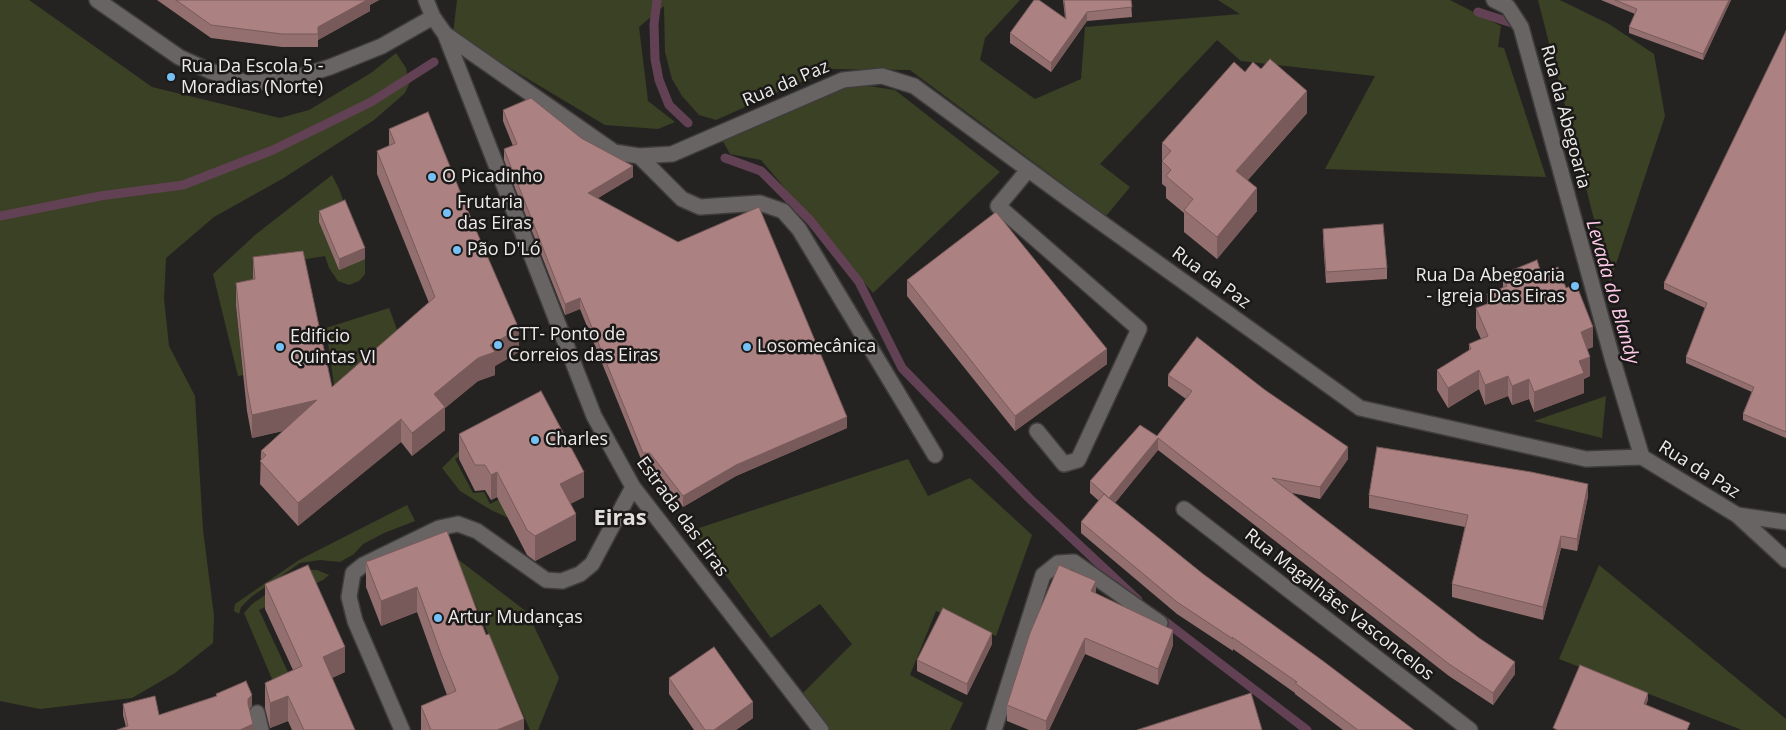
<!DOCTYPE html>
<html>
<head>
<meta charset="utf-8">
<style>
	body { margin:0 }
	canvas { display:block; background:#252321 }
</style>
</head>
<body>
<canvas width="1786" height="730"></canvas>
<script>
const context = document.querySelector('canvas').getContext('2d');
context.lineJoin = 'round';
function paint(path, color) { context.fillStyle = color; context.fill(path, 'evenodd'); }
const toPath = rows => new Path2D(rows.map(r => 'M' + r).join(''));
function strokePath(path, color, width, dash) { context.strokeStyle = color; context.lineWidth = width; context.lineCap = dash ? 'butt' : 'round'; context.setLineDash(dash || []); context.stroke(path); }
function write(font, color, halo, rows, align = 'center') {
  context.font = font + ' "Open Sans",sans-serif'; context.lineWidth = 5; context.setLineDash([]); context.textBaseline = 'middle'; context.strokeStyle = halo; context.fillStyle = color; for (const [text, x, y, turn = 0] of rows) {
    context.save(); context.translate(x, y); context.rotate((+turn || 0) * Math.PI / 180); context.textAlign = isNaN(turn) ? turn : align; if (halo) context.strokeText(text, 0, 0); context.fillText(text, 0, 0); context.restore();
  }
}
const green = toPath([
	[0,0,29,0,152,87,280,118,309,110,371,73,396,53,406,68,409,84,405,93,374,120,282,179,214,217,166,258,164,299,169,346,195,396,203,530,214,616,213,643,175,673,132,698,40,709,0,701],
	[457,0,1020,0,985,38,980,60,1035,99,1081,79,1085,27,1240,14,1218,0,1450,0,1501,26,1498,47,1504,48,1546,177,1325,169,1375,76,1241,61,1217,40,1100,164,1130,187,1106,216,910,70,830,69,716,120,699,115,682,96,672,79,665,52,664,6,639,27,648,101,675,122,658,129,605,125,453,34],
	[1538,0,1559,0,1564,2,1609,24,1654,54,1665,116,1610,282],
	[842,82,895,90,1000,172,873,293,761,160,730,154,720,136],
	[332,175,339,189,365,260,365,274,359,281,349,285,338,281,329,268,325,256,269,265,236,307,243,375,238,376,213,274,255,235],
	[389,308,399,335,336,399,326,328],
	[1606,396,1602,438,1534,421],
	[495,415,503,430,455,459,473,493,484,492,490,504,510,494,511,519,491,510,460,491,442,468],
	[908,459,928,496,970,478,1032,535,996,636,936,611,910,675,963,703,950,730,826,730,799,697,852,644,820,604,771,638,693,530],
	[407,505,415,521,384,533,363,544,354,554,340,562,320,560,300,563,251,597,241,607,239,614,234,611,235,604,299,560],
	[455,557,527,612,559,678,538,730,530,730],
	[1599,565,1786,719,1786,730,1742,730,1559,659],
	[302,570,317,570,329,575,323,580,259,610,294,685,278,693,244,613,252,604]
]);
const stream = toPath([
	[657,0,654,24,655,59,659,80,669,105,688,123],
	[1478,12,1521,26],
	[725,158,761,171,810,220,859,282,902,368,1029,498,1138,600],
	[0,216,100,196,183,185,273,150,371,102,434,62],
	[1158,616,1307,730]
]);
const minor = toPath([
	[97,0,179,57,210,71,247,83,289,80,330,67,382,46,433,17],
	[426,0,433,17,445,34,594,416,633,487,821,730],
	[1494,0,1508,7,1521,27,1613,361,1642,457],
	[445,34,614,152,639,156,672,154,843,80,882,76,914,86,1071,201,1360,408,1586,459,1642,457,1737,515,1786,522],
	[639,156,682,199,700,207,760,203,783,211,799,229,935,455],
	[1028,170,998,206,1139,329,1078,460,1064,464,1037,431],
	[1184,509,1470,730],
	[1737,515,1786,560],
	[257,713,261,730],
	[402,730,355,621,349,597,353,573,363,565,439,528,458,524,477,531,546,580,562,581,580,574,592,564,633,487],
	[994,730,1043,575,1058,563,1074,562,1160,623]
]);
const wall = toPath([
	[157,0,379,0,370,5,370,11,318,40,318,47,282,47,211,38],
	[1063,0,1131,0,1132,17,1087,21,1051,72,1010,43,1010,33,1065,18],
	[1601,0,1731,0,1703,60,1629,33,1629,27,1635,14],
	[1786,31,1786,438,1743,420,1743,414,1752,392,1686,363,1686,357,1705,308,1664,289,1664,283],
	[1245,72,1307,113,1248,180,1257,211,1217,259,1184,232,1184,213,1166,198,1166,187,1162,184,1162,143],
	[503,110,581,138,633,177,598,198,847,428,736,476,683,507,650,464,643,464,580,309,565,315,504,160,504,149,513,146,503,121],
	[389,129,519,352,495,366,495,375,478,381,445,408,445,430,412,456,401,442,298,526,260,484,261,451,283,431,252,438,247,411,236,306,236,283,253,280,253,257,332,387,429,303,377,174,377,151,389,146],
	[319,211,365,259,339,270,319,222],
	[1323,229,1387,268,1387,279,1326,283,1323,240],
	[1541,273,1566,288,1593,347,1587,349,1590,376,1584,379,1584,393,1534,412,1529,399,1512,405,1508,396,1485,405,1479,389,1448,408,1437,390,1437,370,1469,351,1469,344,1481,339,1476,328,1476,308,1487,304,1487,294,1503,288,1503,274],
	[907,280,1107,364,1015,431,907,296],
	[1168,375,1348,459,1320,499,1292,493,1515,674,1493,705,1449,676,1158,450,1115,503,1203,574,1414,730,1343,730,1295,694,1295,693,1233,649,1233,651,1177,614,1081,533,1081,522,1099,501,1090,493,1090,481,1157,436,1186,399,1168,386],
	[459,434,584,497,570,504,576,540,535,561,527,555,497,497,491,500,485,490,475,491,459,459],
	[1369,495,1588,496,1577,551,1561,548,1543,620,1452,597,1452,584,1465,527,1369,508],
	[447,531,486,635,524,730,421,730,421,706,447,695,441,679,417,612,381,626,366,587,366,562],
	[265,584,345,672,332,678,355,730,292,730,288,721,270,728,265,708,265,683,293,670,265,609],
	[1096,593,1173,645,1158,685,1085,654,1049,730,1029,730,1007,721,1007,705],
	[992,644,967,695,917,671,917,660],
	[669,678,753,718,736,730,694,730,669,694],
	[216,694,252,706,249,709,253,730,126,727,123,715,123,704,159,715,216,696]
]);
const shadedWall = toPath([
	[366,0,379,0,370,5,370,11,318,40,318,27],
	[1729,0,1731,0,1703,60,1703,54],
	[1087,12,1087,21,1051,72,1051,63],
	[1307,91,1307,113,1236,193,1236,171],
	[633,166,633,177,588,204,588,193],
	[1257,188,1257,211,1217,259,1217,237],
	[365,248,365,259,339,270,339,259],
	[580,298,580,309,565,315,565,304],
	[1593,327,1593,347,1581,352,1581,332],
	[519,329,519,352,495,366,495,375,478,381,445,408,445,430,412,456,412,433,434,394,490,345],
	[1107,349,1107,364,1015,431,1015,416],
	[1590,357,1590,376,1584,379,1584,393,1534,412,1534,392,1579,361],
	[1479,370,1479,389,1448,408,1448,388],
	[1508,376,1508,396,1485,405,1485,385],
	[1529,379,1529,399,1512,405,1512,386],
	[317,400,317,423,252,438,252,415],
	[847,417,847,428,736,476,683,507,683,496,736,465],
	[401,419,401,442,298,526,298,503],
	[1158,438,1158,450,1109,510,1109,498],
	[1348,447,1348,459,1320,499,1320,487],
	[497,472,497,497,491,500,491,475],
	[584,472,584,497,560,509,560,484],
	[1588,484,1588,496,1577,551,1577,539],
	[576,514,576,540,535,561,535,536],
	[1561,536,1561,548,1543,620,1543,607],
	[1096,581,1096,597,1091,591],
	[417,587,417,612,381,626,381,601],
	[1173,630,1173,645,1158,685,1158,669],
	[992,633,992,644,967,695,967,684],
	[1085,638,1085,654,1049,730,1046,730,1046,721],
	[345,647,345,672,323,682,323,657],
	[1515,662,1515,674,1493,705,1493,693],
	[1648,693,1648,700,1644,711,1644,704],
	[252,695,252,706,248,710,248,715,248,699],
	[288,696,288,721,270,728,270,703],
	[753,702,753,718,736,730,714,730],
	[524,719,524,730,497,730],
	[253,724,253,730,240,730]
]);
const building = toPath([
	[176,0,367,0,318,27,318,34,282,34,211,25,176,0],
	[1034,0,1039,0,1066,19,1064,0,1131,0,1132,7,1087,12,1051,63,1010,33,1034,0],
	[1615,0,1729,0,1703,54,1629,27,1637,9,1615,0],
	[1786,31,1786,432,1743,414,1754,387,1686,357,1707,303,1664,283,1786,31],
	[1270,59,1307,91,1236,171,1257,188,1217,237,1184,210,1193,199,1166,176,1171,170,1162,161,1171,151,1162,143,1234,62,1245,72,1253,62,1261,69,1270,59],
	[531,98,581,138,633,166,588,193,678,242,759,207,847,417,736,465,683,496,650,453,643,453,580,298,565,304,504,149,517,144,503,110,531,98],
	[428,112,472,221,519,329,490,345,495,352,478,358,434,394,445,407,412,433,401,419,298,503,260,461,266,455,261,451,317,400,252,415,247,388,236,283,255,279,253,257,303,251,332,387,435,297,377,151,395,143,389,129,428,112],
	[345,200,365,248,339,259,319,211,345,200],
	[996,212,1107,349,1015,416,907,280,996,212],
	[1383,224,1387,268,1326,272,1323,229,1383,224],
	[1537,260,1541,273,1558,267,1566,288,1576,284,1593,327,1581,332,1590,357,1579,361,1584,373,1534,392,1529,379,1512,386,1508,376,1485,385,1479,370,1448,388,1437,370,1471,349,1469,344,1488,336,1476,308,1490,303,1487,294,1507,286,1503,274,1537,260],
	[1197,337,1265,390,1348,447,1320,487,1272,478,1479,638,1515,662,1493,693,1449,664,1158,438,1109,498,1090,481,1140,425,1157,436,1192,391,1168,375,1197,337],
	[541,391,584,472,560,484,576,514,535,536,527,530,497,472,491,475,485,465,475,465,459,434,541,391],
	[1377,447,1531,472,1588,484,1577,539,1561,536,1543,607,1452,584,1468,515,1369,495,1377,447],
	[1104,494,1203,574,1323,661,1414,730,1358,730,1295,683,1297,682,1232,637,1233,639,1177,602,1081,522,1104,494],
	[447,531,486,635,489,634,524,719,497,730,431,730,421,706,456,691,441,654,417,587,381,601,366,562,447,531],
	[308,565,345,647,323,657,355,730,304,730,288,696,270,703,265,683,302,666,265,584,308,565],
	[1059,565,1096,581,1091,591,1173,630,1158,669,1085,638,1046,721,1007,705,1030,633,1059,565],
	[943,608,992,633,967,684,917,660,943,608],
	[714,647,753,702,714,730,705,730,669,678,714,647],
	[1580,665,1648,693,1644,704,1690,723,1687,730,1558,730,1553,728,1580,665],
	[246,681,252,695,248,699,248,704,253,724,240,730,117,730,128,726,123,704,155,696,159,715,217,696,216,694,246,681],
	[1251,693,1262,730,1137,730,1251,693]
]);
const markers = [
	[171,77,5,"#75c0f6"],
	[432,177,5,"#75c0f6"],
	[447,213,5,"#75c0f6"],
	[457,250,5,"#75c0f6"],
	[1575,286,5,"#75c0f6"],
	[498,345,5,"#75c0f6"],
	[280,347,5,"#75c0f6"],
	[747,347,5,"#75c0f6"],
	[535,440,5,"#75c0f6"],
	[438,618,5,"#75c0f6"]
];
const poiNames = [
	["Rua Da Escola 5 -",181,67],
	["Moradias (Norte)",181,88],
	["O Picadinho",442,177],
	["Frutaria",457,203],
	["das Eiras",457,224],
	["Pão D'Ló",467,250],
	["Rua Da Abegoaria",1565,276,"right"],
	["- Igreja Das Eiras",1565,297,"right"],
	["CTT- Ponto de",508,335],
	["Correios das Eiras",508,356],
	["Edificio",290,337],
	["Quintas VI",290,358],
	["Losomecânica",757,347],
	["Charles",545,440],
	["Artur Mudanças",448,618]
];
const streetNames = [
	["Rua da Paz",786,84,-23],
	["Rua da Abegoaria",1565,117,75],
	["Rua da Paz",1211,278,36],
	["Rua da Paz",1699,470,32],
	["Estrada das Eiras",682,517,54],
	["Rua Magalhães Vasconcelos",1339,605,38]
];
const waterNames = [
	["Levada do Blandy",1612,292,74]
];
const districtNames = [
	["Eiras",620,519]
];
paint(green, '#3a4124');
strokePath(stream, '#624154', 9);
strokePath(minor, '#3f3d3c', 18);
strokePath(minor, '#676463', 15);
paint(wall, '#946f6f');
paint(shadedWall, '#785a5a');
paint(building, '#ac8181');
strokePath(building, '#785a5a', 1);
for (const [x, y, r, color] of markers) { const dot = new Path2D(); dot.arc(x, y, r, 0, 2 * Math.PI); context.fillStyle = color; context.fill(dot); strokePath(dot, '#1b1918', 2); }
write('18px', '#eeeceb', '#1b1918', poiNames, 'left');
write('18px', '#eeeceb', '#1b1918', streetNames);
write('italic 19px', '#fecce8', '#1b1918', waterNames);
write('bold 22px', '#e2dfdd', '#1b1918', districtNames);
</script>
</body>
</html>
